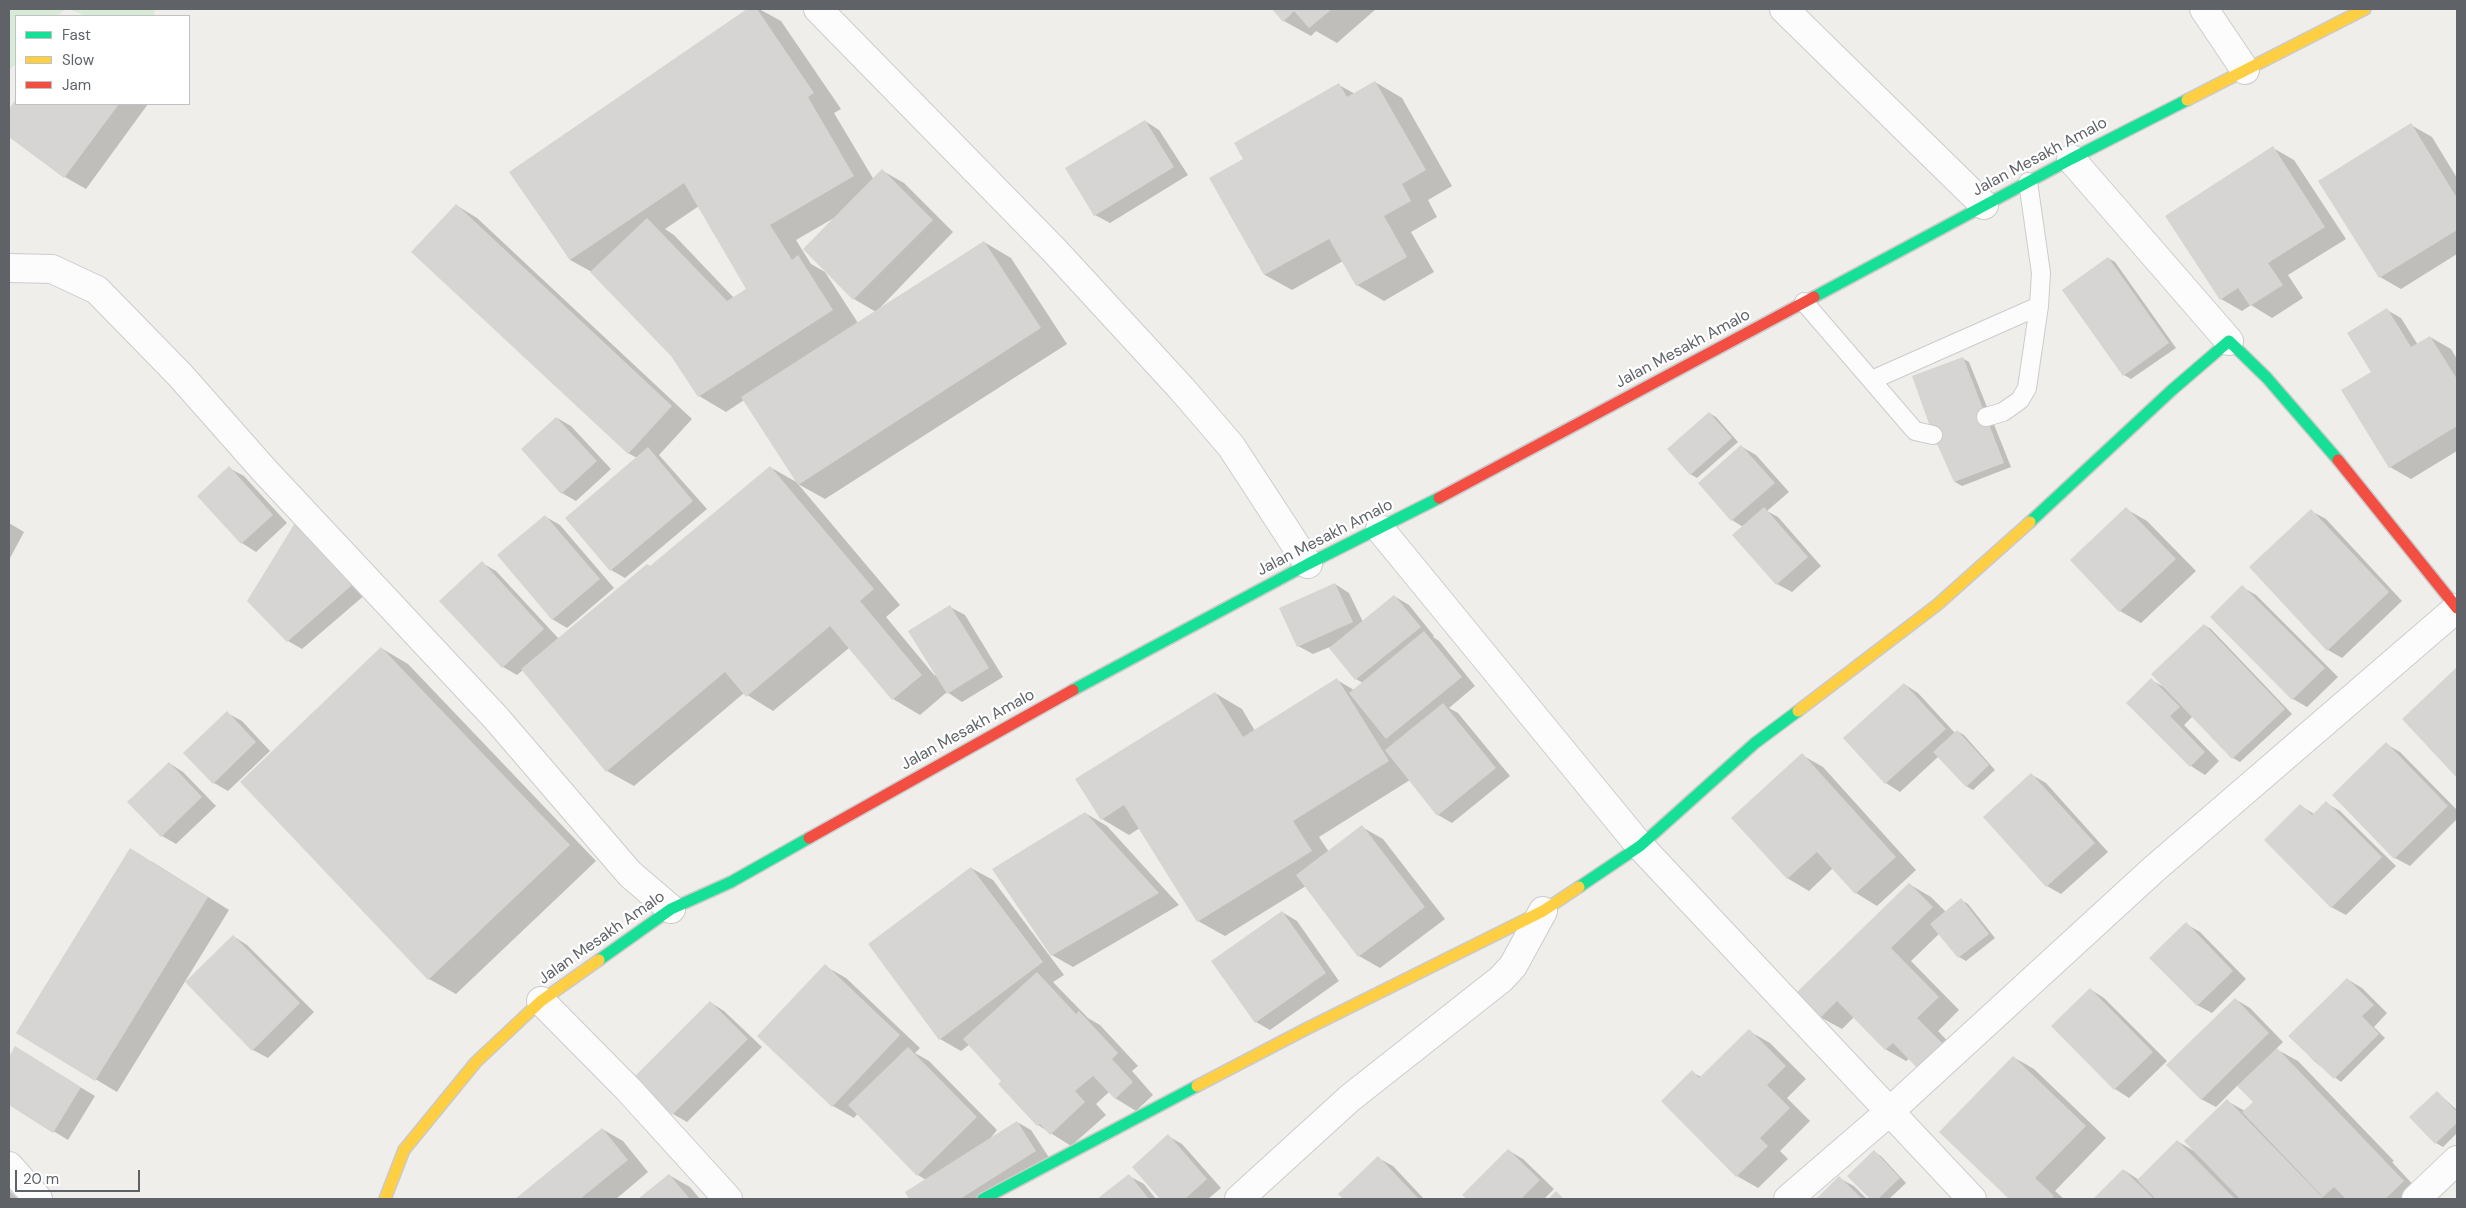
<!DOCTYPE html>
<html>
<head>
<meta charset="utf-8">
<style>
	body { margin:0 }
	#map { position:relative; width:2466px; height:1208px; overflow:hidden; background:#efeeea; font-family:"DM Sans",sans-serif }
	canvas { display:block }
	.frame { position:absolute; inset:0; border:10px solid #5f6368; pointer-events:none }
	.legend { position:absolute; left:15px; top:15px; width:175px; height:90px; box-sizing:border-box; background:#fff; border:1px solid #bfc1c3; margin:0; padding:6px 9px; list-style:none; font-size:15px; color:#5f6368 }
	.legend li { display:flex; align-items:center; gap:10px; height:25px }
	.legend b { width:25px; border:1px solid #bfc1c3 }
	.scale { position:absolute; left:15px; top:1170px; width:125px; height:22px; box-sizing:border-box; border:2px solid #5f6368; border-top:0; padding-left:6px; font-size:15px; line-height:18px; white-space:nowrap; color:#5f6368; -webkit-text-stroke:4px #fff; paint-order:stroke }
</style>
</head>
<body>
<div id="map">
<canvas width="2466" height="1208"></canvas>
<div class="frame"></div>
<ul class="legend">
<li><b style="height:6px;background:#16e098"></b>Fast</li>
<li><b style="height:6px;background:#ffcf43"></b>Slow</li>
<li><b style="height:6px;background:#f24e42"></b>Jam</li>
</ul>
<div class="scale">20 m</div>
</div>
<script>
const context = document.querySelector('canvas').getContext('2d');
context.lineJoin = 'round';
function paint(path, color) { context.fillStyle = color; context.fill(path, 'evenodd'); }
const toPath = rows => new Path2D(rows.map(r => 'M' + r).join(''));
function strokePath(path, color, width, dash) { context.strokeStyle = color; context.lineWidth = width; context.lineCap = dash ? 'butt' : 'round'; context.setLineDash(dash || []); context.stroke(path); }
function write(font, color, halo, rows, align = 'center') {
  context.font = font + ' "DM Sans",sans-serif'; context.lineWidth = 4.5; context.setLineDash([]); context.textBaseline = 'middle'; context.strokeStyle = halo; context.fillStyle = color; for (const [text, x, y, turn = 0] of rows) {
    context.save(); context.translate(x, y); context.rotate((+turn || 0) * Math.PI / 180); context.textAlign = isNaN(turn) ? turn : align; if (halo) context.strokeText(text, 0, 0); context.fillText(text, 0, 0); context.restore();
  }
}
const green = toPath([
	[9,9,65,9,58,16,16,16,16,64,9,70],
	[70,9,155,9,154,16,85,16]
]);
const shadow = toPath([
	[750,9,759,9,781,21,841,109,834,113,874,180,883,171,904,183,953,232,877,311,984,242,1011,258,1067,344,825,499,798,484,900,605,886,617,935,676,950,607,965,615,1003,677,962,702,947,692,920,715,893,699,849,648,773,711,744,693,634,786,607,771,523,670,517,675,503,667,482,563,496,571,559,639,651,567,770,467,798,483,744,400,726,412,699,396,672,355,592,272,570,260,511,172],
	[699,206,748,290,734,298,674,235,665,229],
	[834,218,805,249,854,299,876,312,858,323,825,272,811,264,796,240],
	[1273,9,1376,9,1337,43,1316,31,1311,36,1284,21],
	[1375,82,1402,98,1452,186,1428,200,1437,217,1411,232,1434,272,1384,301,1357,285,1343,261,1292,290,1265,275,1211,178,1245,159,1339,85,1355,94],
	[16,101,16,104,148,104,86,189,65,177,9,136,9,112],
	[1145,121,1159,130,1188,175,1110,223,1095,215],
	[2411,125,2432,137,2457,178,2457,254,2401,289,2380,277],
	[2273,148,2294,160,2346,239,2288,275,2303,298,2272,318,2251,305,2242,311,2221,299],
	[456,205,477,218,692,419,659,455,707,509,625,578,611,570,637,458,628,453],
	[2108,258,2115,262,2176,348,2131,379,2124,375,2064,290],
	[2387,310,2401,318,2418,345,2430,337,2451,349,2457,359,2457,451,2411,479,2390,467,2373,372],
	[1962,358,1969,362,2011,467,1962,486,1955,482],
	[1709,413,1716,417,1738,442,1697,478,1690,474],
	[557,418,571,426,611,469,576,501,562,493],
	[1742,447,1756,455,1789,492,1767,511,1778,517,1821,566,1792,592,1777,584,1734,535,1743,527,1732,520],
	[229,468,244,476,287,523,256,552,242,543],
	[2126,509,2147,521,2196,571,2141,623,2120,611,2071,560],
	[2311,511,2326,519,2402,601,2342,658,2328,650],
	[546,517,560,525,614,588,567,628,552,619],
	[299,519,373,588,302,649,288,641],
	[9,523,24,532,9,560],
	[1335,584,1349,593,1363,622,1394,596,1409,605,1434,636,1433,637,1439,641,1475,686,1449,708,1458,713,1510,776,1452,823,1438,815,1410,780,1319,837,1329,852,1362,827,1383,839,1445,919,1380,968,1359,956,1306,886,1225,936,1198,921,1140,828,1129,835,1102,819,1215,693,1242,709,1255,731,1337,680,1354,690,1363,683,1356,679,1330,647,1313,654,1298,646],
	[2242,587,2256,595,2338,677,2307,707,2293,699,2211,617],
	[2204,625,2211,629,2292,714,2240,762,2233,758,2193,716,2184,725,2219,761,2205,775,2191,766,2128,703,2151,680,2166,688],
	[381,648,408,664,596,861,456,994,429,979],
	[2457,668,2457,776,2404,719],
	[1904,684,1918,693,1955,733,1957,731,1964,735,1995,770,1973,790,1966,786,1939,756,1900,792,1886,783,1845,738],
	[227,713,242,721,270,751,228,791,214,783],
	[2386,744,2400,752,2457,810,2457,819,2410,866,2395,858],
	[1802,755,1823,767,1916,870,1877,906,1856,893,1833,868,1809,891,1787,878],
	[169,763,183,772,216,806,176,844,162,836],
	[2032,775,2046,783,2108,852,2061,894,2047,886],
	[2326,803,2340,811,2396,866,2346,915,2331,907,2301,806,2314,814],
	[1085,813,1107,826,1179,905,1073,967,1052,955],
	[151,861,229,910,117,1092,18,1033],
	[971,868,993,880,1064,975,1053,982,1088,1018,1100,1025,1138,1066,1132,1071,1153,1095,1136,1111,1115,1098,1109,1092,1096,1104,1106,1115,1071,1146,1038,1125,1003,1081,970,1044,961,1051,940,1039],
	[1909,884,1931,897,1946,912,1961,900,1968,904,1995,938,1966,961,1959,957,1940,933,1911,961,1959,1010,1938,1031,1965,1059,1910,1058,1906,1061,1885,1049,1854,1017,1842,1029,1820,1017],
	[1282,912,1297,921,1339,981,1270,1030,1256,1022],
	[2186,924,2200,932,2246,979,2212,1013,2197,1005],
	[233,936,247,945,314,1012,268,1058,253,1050,186,982],
	[825,966,846,978,920,1048,915,1053,929,1061,997,1130,989,1140,1017,1122,1031,1130,1050,1159,987,1199,911,1199,906,1192,926,1180,918,1175,858,1113,854,1118,833,1106],
	[2347,979,2362,988,2387,1013,2374,1027,2385,1038,2341,1082,2315,1062,2290,1036],
	[2090,989,2104,998,2167,1061,2129,1098,2115,1089,2053,1026],
	[2235,999,2250,1008,2283,1042,2276,1049,2298,1061,2394,1161,2392,1162,2418,1190,2408,1199,2094,1199,2124,1170,2139,1180,2177,1141,2194,1151,2227,1101,2245,1111,2255,1102,2238,1085,2216,1107,2201,1099],
	[710,1002,724,1011,762,1047,687,1122,673,1114],
	[1749,1031,1770,1043,1806,1079,1787,1098,1810,1121,1780,1151,1788,1159,1758,1188,1737,1176,1692,1072,1701,1077],
	[15,1048,95,1096,68,1140,9,1104,9,1059],
	[2013,1057,2034,1069,2106,1138,2055,1191,2064,1199,2011,1199,1941,1132],
	[2437,1092,2457,1110,2457,1133,2443,1147,2436,1143],
	[602,1129,623,1141,648,1172,616,1199,517,1199],
	[1168,1136,1182,1144,1221,1188,1208,1199,1162,1199,1133,1167],
	[1508,1150,1523,1159,1554,1189,1544,1199,1468,1199,1464,1195],
	[1874,1152,1881,1156,1906,1183,1889,1199,1871,1199,1849,1176],
	[1378,1158,1393,1166,1424,1199,1345,1199,1340,1194],
	[669,1175,690,1187,700,1199,640,1199],
	[1129,1176,1144,1184,1156,1199,1099,1199],
	[1839,1178,1854,1186,1867,1199,1818,1199],
	[9,1190,18,1199,9,1199]
]);
const building = toPath([
	[747,9,757,9,814,93,808,97,854,176,770,225,792,260,798,255,833,310,698,397,671,356,590,272,647,218,727,301,746,289,684,183,570,260,509,172],
	[1272,9,1332,9,1309,28,1294,11,1283,22],
	[1375,81,1426,170,1402,184,1411,201,1384,216,1407,257,1356,286,1329,239,1264,275,1209,178,1243,159,1234,143,1339,83,1347,97],
	[16,99,16,104,119,104,64,178,9,137,9,109],
	[1145,120,1174,167,1094,216,1065,168],
	[2411,123,2457,198,2457,230,2379,278,2318,181],
	[2273,146,2325,227,2268,263,2283,285,2250,306,2238,288,2220,300,2165,216],
	[882,169,933,220,853,300,803,249],
	[456,204,672,406,628,454,411,252],
	[984,241,1041,328,798,485,741,397],
	[2108,257,2169,343,2123,376,2062,290],
	[2387,308,2411,347,2430,336,2457,379,2457,426,2389,468,2341,390,2371,372,2347,333],
	[1963,357,2004,463,1954,482,1933,435,1912,376],
	[1709,412,1732,438,1690,475,1667,449],
	[556,417,597,461,561,494,521,449],
	[1741,445,1775,483,1731,521,1698,483],
	[648,447,693,501,610,571,565,518],
	[229,466,273,515,241,544,197,496],
	[770,466,874,589,860,601,922,675,892,700,830,626,746,697,725,672,606,772,521,669,647,564,650,566],
	[1764,507,1808,557,1776,585,1732,535],
	[2126,507,2176,559,2119,612,2070,560],
	[2311,509,2389,592,2327,651,2249,567],
	[545,515,600,579,552,620,497,555],
	[298,518,359,579,287,642,247,601],
	[482,561,544,629,502,668,439,601],
	[1335,583,1353,622,1297,647,1279,608],
	[2242,585,2325,668,2292,700,2210,617],
	[1394,595,1421,627,1355,680,1329,648],
	[950,605,989,668,947,694,908,631],
	[2204,624,2285,709,2232,759,2151,674],
	[1424,631,1462,677,1386,739,1349,693],
	[381,647,570,845,428,980,240,782],
	[2457,667,2457,778,2402,719],
	[1337,678,1389,761,1293,821,1312,851,1197,922,1124,805,1101,820,1075,779,1215,692,1243,737],
	[2151,678,2180,707,2170,716,2205,752,2190,767,2126,703],
	[1904,683,1946,729,1885,784,1843,738],
	[1443,703,1496,768,1437,816,1385,750],
	[227,711,256,742,213,784,183,753],
	[1957,730,1989,765,1966,787,1933,752],
	[2386,742,2448,806,2394,859,2332,795],
	[1802,753,1896,857,1855,894,1817,852,1787,879,1731,818],
	[169,762,202,797,161,837,127,802],
	[2031,773,2095,843,2046,887,1983,817],
	[2326,801,2382,857,2331,908,2264,840,2300,804,2312,815],
	[1085,812,1159,893,1051,956,992,869],
	[1362,825,1425,907,1358,957,1296,875],
	[130,848,208,897,95,1081,16,1033],
	[971,867,1043,962,939,1040,868,944],
	[1909,883,1933,907,1891,948,1939,997,1917,1018,1945,1046,1920,1071,1893,1043,1885,1050,1837,1001,1820,1018,1796,993],
	[1961,898,1989,934,1958,958,1930,924],
	[1282,911,1326,973,1255,1023,1211,961],
	[2186,922,2233,971,2197,1006,2149,958],
	[233,935,300,1003,252,1051,185,982],
	[825,964,900,1035,832,1107,757,1036],
	[1037,972,1076,1014,1079,1011,1118,1053,1112,1059,1133,1082,1115,1099,1093,1076,1075,1091,1085,1102,1050,1135,1040,1124,1037,1126,998,1084,1001,1081,963,1039],
	[2347,978,2374,1005,2362,1016,2379,1034,2334,1079,2288,1036],
	[2090,988,2153,1052,2114,1090,2051,1026],
	[2235,998,2269,1033,2201,1100,2166,1065],
	[710,1001,748,1039,672,1115,634,1077],
	[1749,1029,1786,1066,1767,1085,1790,1108,1760,1138,1768,1146,1736,1177,1661,1101,1692,1070,1699,1078],
	[15,1046,81,1087,53,1133,9,1105,9,1057],
	[908,1047,977,1117,917,1176,848,1105],
	[2277,1048,2404,1181,2385,1199,2346,1199,2334,1187,2323,1197,2242,1112,2253,1102,2237,1086],
	[2013,1056,2086,1126,2035,1178,2054,1196,2051,1199,2009,1199,1939,1132],
	[2437,1091,2457,1112,2457,1123,2435,1144,2409,1117],
	[2227,1099,2324,1199,2240,1199,2184,1141],
	[1017,1121,1036,1151,960,1199,909,1199,905,1192],
	[602,1128,628,1160,580,1199,515,1199],
	[1168,1134,1207,1179,1185,1199,1160,1199,1132,1167],
	[2177,1140,2235,1199,2156,1199,2137,1180],
	[1508,1149,1540,1180,1521,1199,1467,1199,1462,1195],
	[1874,1150,1900,1178,1878,1199,1870,1199,1847,1176],
	[1378,1156,1419,1199,1343,1199,1338,1194],
	[2123,1169,2154,1199,2093,1199],
	[669,1174,690,1199,638,1199],
	[1129,1174,1149,1199,1097,1199],
	[1839,1176,1862,1199,1816,1199],
	[1556,1191,1564,1199,1548,1199]
]);
const lane = toPath([
	[1804,302,1915,431,1933,435],
	[1872,380,2039,306],
	[1986,417,2003,412,2020,400,2027,388,2039,306,2041,273,2028,182]
]);
const street = toPath([
	[818,9,1054,250,1181,388,1231,446,1308,564],
	[1784,9,1984,205],
	[2204,9,2245,70],
	[2071,159,2229,341],
	[9,268,52,269,97,290,180,375,264,470,496,718,630,874,671,909],
	[1380,529,1640,846,1972,1199],
	[541,1001,628,1089,728,1199],
	[9,1166,38,1199],
	[1239,1199,1350,1098,1501,979,1513,966,1543,911],
	[1788,1199,1889,1112,2154,869,2457,608],
	[2416,1199,2457,1160]
]);
const fast = toPath([
	[1814,297,2071,159,2187,100],
	[2030,522,2172,390,2229,341,2267,378,2338,460],
	[1073,690,1308,564,1439,498],
	[1579,887,1640,846,1755,743,1798,711],
	[599,960,671,909,731,882,809,838],
	[983,1199,1197,1086]
]);
const slow = toPath([
	[2187,100,2365,9],
	[1798,711,1937,605,2030,522],
	[1197,1086,1306,1029,1543,911,1579,887],
	[385,1199,404,1150,476,1062,541,1001,599,960]
]);
const jam = toPath([
	[2338,460,2457,608],
	[1439,498,1814,297],
	[809,838,1073,690]
]);
const streetNames = [
	["Jalan Mesakh Amalo",2040,157,-28],
	["Jalan Mesakh Amalo",1683,349,-28],
	["Jalan Mesakh Amalo",1325,538,-27],
	["Jalan Mesakh Amalo",968,730,-29],
	["Jalan Mesakh Amalo",602,938,-35]
];
paint(green, '#d8ebd6');
paint(shadow, '#0003');
paint(building, '#d6d5d3');
strokePath(lane, '#cbcccc', 20);
strokePath(street, '#cbcccc', 30);
strokePath(fast, '#cacacb', 14);
strokePath(slow, '#cacacb', 14);
strokePath(jam, '#cacacb', 14);
strokePath(lane, '#fdfcfc', 18);
strokePath(street, '#fdfcfc', 28);
strokePath(fast, '#16e098', 11);
strokePath(slow, '#ffcf43', 11);
strokePath(jam, '#f24e42', 11);
write('16px', '#5f6368', '#fff', streetNames);
</script>
</body>
</html>
